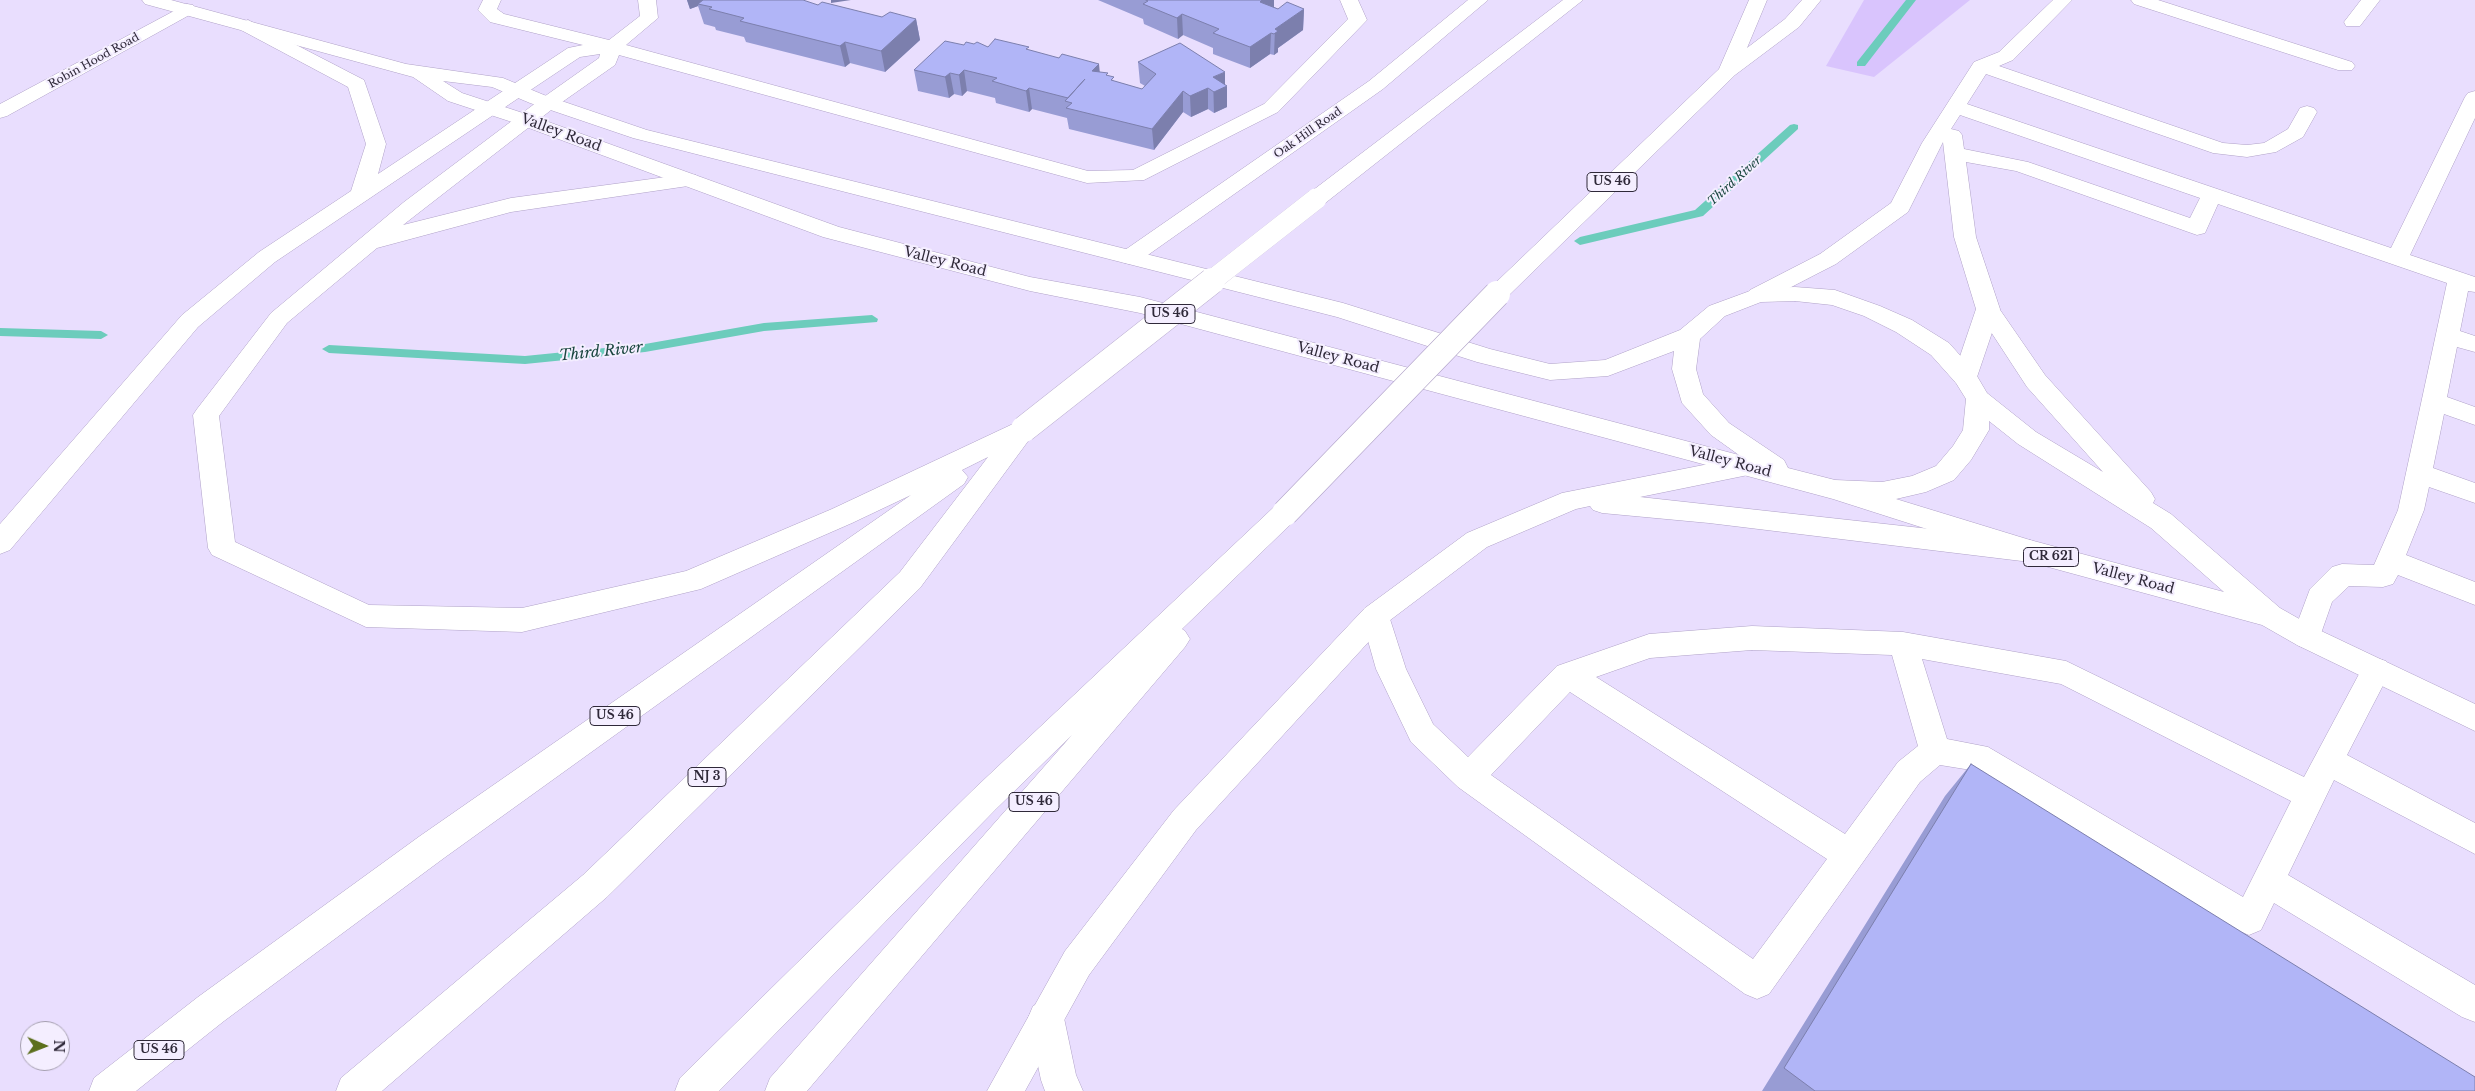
<!DOCTYPE html>
<html>
<head>
<meta charset="utf-8">
<style>
	body { margin:0 }
	#map { position:relative; width:2475px; height:1091px; overflow:hidden; background:#e9defe; font-family:"Libre Baskerville",serif }
	canvas { display:block }
	.north { position:absolute; left:20px; top:1021px; width:50px; height:50px; box-sizing:border-box; background:#f4eeff; border:1px solid #a59fb0; border-radius:50%; rotate:91deg; font-size:14px; font-weight:700; line-height:20px; text-align:center; color:#2f2939 }
	.north::after { content:''; display:block; margin:auto; width:18px; height:22px; background:#5c6f1d; clip-path:polygon(50% 0,100% 100%,50% 72%,0 100%) }
</style>
</head>
<body>
<div id="map">
<canvas width="2475" height="1091"></canvas>
<div class="north">N</div>
</div>
<script>
const context = document.querySelector('canvas').getContext('2d');
context.lineJoin = 'round';
function paint(path, color) { context.fillStyle = color; context.fill(path, 'evenodd'); }
const toPath = rows => new Path2D(rows.map(r => 'M' + r).join(''));
function strokePath(path, color, width, dash) { context.strokeStyle = color; context.lineWidth = width; context.lineCap = dash ? 'butt' : 'round'; context.setLineDash(dash || []); context.stroke(path); }
function write(font, color, halo, rows, align = 'center') {
  context.font = font + ' "Libre Baskerville",serif'; context.lineWidth = 4; context.setLineDash([]); context.textBaseline = 'middle'; context.strokeStyle = halo; context.fillStyle = color; for (const [text, x, y, turn = 0] of rows) {
    context.save(); context.translate(x, y); context.rotate((+turn || 0) * Math.PI / 180); context.textAlign = isNaN(turn) ? turn : align; if (halo) context.strokeText(text, 0, 0); context.fillText(text, 0, 0); context.restore();
  }
}
const green = toPath([
	[1864,0,1970,0,1874,77,1826,66]
]);
const stream = toPath([
	[1906,0,1916,0,1865,66,1857,66,1857,62,1906,0],
	[1794,124,1798,125,1798,129,1703,216,1580,245,1574,241,1580,237,1695,210,1790,125,1794,124],
	[872,315,878,319,877,322,764,331,645,352,525,364,329,353,322,349,329,345,525,356,645,344,764,323,872,315],
	[0,328,101,331,108,335,101,339,0,336,0,328]
]);
const minor = toPath([
	[483,0,501,0,497,9,504,14,609,40,640,16,638,0,656,0,658,18,626,45,1088,171,1133,170,1264,104,1348,19,1340,0,1358,0,1367,20,1278,112,1144,180,1087,183,619,55,615,65,555,107,548,109,541,107,538,103,541,99,599,58,600,54,580,57,523,95,509,95,506,91,509,87,568,48,583,45,490,22,478,10,483,0],
	[1468,0,1488,0,1383,89,1138,262,1130,264,1122,262,1119,257,1122,252,1369,81,1468,0],
	[2053,0,2072,0,2013,60,1999,66,2223,143,2247,145,2264,143,2288,129,2300,108,2307,106,2314,108,2317,112,2303,137,2276,152,2247,157,2213,153,1986,74,1967,104,2391,248,2465,97,2468,93,2475,91,2475,118,2410,255,2475,277,2475,292,2468,291,2460,331,2475,336,2475,352,2457,347,2447,397,2475,407,2475,425,2444,414,2433,468,2475,483,2475,503,2429,487,2424,510,2406,555,2475,582,2475,605,2398,575,2393,584,2383,587,2349,586,2332,602,2317,645,2307,649,2297,645,2292,637,2310,589,2332,567,2342,564,2374,565,2398,510,2447,283,2218,204,2205,233,2197,235,2016,171,1966,162,1976,237,2000,309,1977,377,1974,383,1965,385,1956,383,1953,377,1976,309,1954,237,1943,142,1908,212,1836,264,1766,300,1758,302,1750,300,1746,295,1750,290,1820,254,1891,203,1922,143,1974,62,1999,52,2053,0],
	[1960,115,2200,198,2190,218,2028,162,1964,149,1962,135,1959,131,1951,129,1960,115],
	[2131,0,2158,0,2352,62,2355,66,2352,70,2338,70,2134,4,2131,0],
	[2361,0,2380,0,2360,26,2346,26,2344,22,2361,0],
	[187,4,193,5,196,9,193,13,7,116,0,118,0,104,187,4],
	[1375,605,1385,608,1389,616,1406,669,1433,724,1468,757,1557,666,1649,634,1752,626,1903,632,2066,661,2304,777,2366,661,2376,658,2386,661,2391,670,2347,755,2475,823,2475,854,2334,780,2288,875,2475,985,2475,1022,2462,1017,2274,903,2261,930,2249,935,2237,930,1971,770,1940,765,1920,782,1769,994,1757,999,1745,994,1458,787,1411,742,1376,669,1361,616,1365,608,1375,605],
	[1752,650,1892,655,1918,746,1898,762,1845,834,1596,677,1650,658,1752,650],
	[1922,659,2061,684,2291,801,2243,897,1988,747,1947,739,1922,659],
	[1570,692,1827,859,1753,959,1491,775,1570,692],
	[1046,1000,1059,1006,1064,1018,1076,1075,1083,1091,1045,1091,1041,1080,1028,1018,1033,1006,1046,1000]
]);
const major = toPath([
	[142,0,171,0,406,64,503,78,544,95,647,130,1343,303,1490,349,1550,364,1605,360,1680,330,1709,306,1758,288,1795,287,1835,290,1880,306,1912,320,1949,343,1974,371,1987,393,2036,432,2103,472,2027,387,1976,309,1980,304,1988,301,1996,304,2045,375,2151,492,2155,499,2153,503,2171,514,2280,608,2317,629,2475,704,2475,731,2297,645,2262,625,2030,562,1833,499,1140,313,1030,291,823,237,518,124,448,101,413,77,145,4,142,0],
	[443,81,492,87,530,103,633,138,1337,317,1477,362,1550,380,1608,376,1674,351,1672,369,1682,403,1711,435,1739,455,1140,297,1030,277,839,227,532,116,462,93,443,81],
	[1795,301,1832,305,1864,316,1896,332,1931,355,1956,383,1966,399,1963,430,1953,446,1936,466,1912,476,1882,482,1835,480,1788,468,1784,460,1729,423,1703,394,1696,369,1700,339,1725,316,1761,302,1795,301],
	[1989,421,2018,444,2151,528,2224,592,2030,540,1896,499,1926,492,1954,480,1971,460,1989,430,1989,421]
]);
const highway = toPath([
	[1563,0,1583,0,1324,204,1316,205,1308,204,1305,199,1308,194,1563,0],
	[1749,0,1767,0,1747,48,1785,19,1802,0,1821,0,1799,27,1735,75,1505,299,1497,301,1489,299,1485,294,1489,289,1719,69,1749,0],
	[248,20,364,80,386,144,378,174,509,87,523,87,526,91,523,95,275,262,198,327,10,550,0,554,0,524,182,315,259,252,351,191,366,144,348,87,241,30,239,26,241,22,248,20],
	[548,97,555,99,558,103,555,107,403,225,511,198,688,174,696,175,699,180,696,185,688,186,511,212,377,248,287,323,219,416,235,542,369,605,522,608,686,571,832,509,1015,423,1024,420,1033,423,1037,429,920,588,607,897,382,1091,336,1091,341,1078,583,875,900,572,988,457,962,470,968,477,964,484,444,858,224,1021,136,1091,89,1091,94,1078,198,997,420,836,911,495,852,523,701,589,522,632,366,627,212,555,208,548,193,415,197,409,271,313,404,202,541,99,548,97],
	[1744,457,1753,460,1757,467,1753,474,1640,497,2030,540,2040,544,2044,551,2040,558,2030,562,1709,523,1602,513,1593,510,1590,506,1576,509,1487,547,1385,624,1196,830,1089,975,1025,1091,987,1091,1065,951,1174,810,1365,608,1467,533,1562,493,1744,457],
	[1285,503,1295,506,1298,513,1295,520,1182,629,1185,631,1190,639,1185,647,807,1091,765,1091,770,1078,1072,735,996,809,719,1091,675,1091,680,1078,974,789,1275,506,1285,503]
]);
const highwayBridgeFar1 = toPath([
	[1210,282,1316,199]
]);
const highwayBridge = toPath([
	[1024,429,1212,281],
	[1285,513,1497,294]
]);
const wall = toPath([
	[687,0,818,5,882,17,916,19,920,40,885,72,850,63,845,67,746,42,744,37,716,30,715,27,704,24,698,6,690,9],
	[1098,0,1274,0,1274,7,1278,9,1304,9,1303,30,1278,48,1278,52,1274,55,1270,54,1250,68,1213,54,1213,48,1183,35,1178,39,1144,24,1143,19],
	[964,45,1029,50,1100,72,1108,76,1114,81,1142,89,1145,86,1140,83,1138,62,1225,84,1227,107,1214,113,1208,109,1191,117,1183,112,1154,150,1069,129,1067,118,1032,109,1029,112,996,103,995,98,967,91,962,96,954,94,949,98,918,91,914,70],
	[1971,764,2475,1091,1762,1091,1945,796]
]);
const shadedWall = toPath([
	[687,0,740,0,698,4,698,6,690,9],
	[831,0,851,0,831,3],
	[1262,0,1274,0,1274,13,1260,2],
	[1304,9,1303,30,1278,48,1278,52,1274,55,1275,29],
	[1182,14,1183,35,1178,39,1177,18],
	[916,19,920,40,885,72,881,51],
	[1271,33,1270,54,1250,68,1250,47],
	[845,42,850,63,845,67,840,46],
	[1099,64,1101,85,1092,71],
	[964,70,967,91,962,96,959,75],
	[1225,72,1225,87,1227,86,1227,107,1214,113,1213,77],
	[950,73,954,94,949,98,945,77],
	[1029,88,1032,109,1029,112,1026,91],
	[1208,88,1208,109,1191,117,1190,96],
	[1183,91,1183,112,1154,150,1152,129]
]);
const building = toPath([
	[703,0,803,0,818,5,822,2,882,17,890,12,916,19,881,51,845,42,840,46,740,21,744,18,709,9,712,7,698,4,703,0],
	[1146,0,1262,0,1260,2,1278,9,1287,2,1304,9,1275,29,1278,31,1274,34,1271,33,1250,47,1213,33,1219,29,1182,14,1177,18,1143,4,1148,1,1146,0],
	[995,39,1029,47,1026,49,1059,58,1062,54,1099,64,1092,71,1108,73,1106,75,1114,77,1111,80,1142,89,1156,74,1138,62,1180,43,1225,72,1213,77,1227,86,1214,92,1208,88,1190,96,1183,91,1152,129,1066,108,1072,103,1065,101,1085,79,1068,98,1029,88,1026,91,992,81,997,78,964,70,959,75,950,73,945,77,914,70,945,41,964,45,966,42,974,44,977,42,988,47,995,39],
	[1971,764,2475,1077,2475,1091,1815,1091,1784,1068,1971,764]
]);
const farStreetnames = [
	["Robin Hood Road",94,61,-29],
	["Oak Hill Road",1308,133,-35]
];
const farWaternames = [
	["Third River",1735,181,-42]
];
const shields = [
	[1612,182,50],
	[1170,314,50],
	[2051,557,55],
	[615,716,50],
	[707,777,38],
	[1034,802,50],
	[159,1050,50]
];
const shieldNames = [
	["US 46",1612,182],
	["US 46",1170,314],
	["CR 621",2051,557],
	["US 46",615,716],
	["NJ 3",707,777],
	["US 46",1034,802],
	["US 46",159,1050]
];
const streetNames = [
	["Valley Road",561,133,20],
	["Valley Road",945,262,14],
	["Valley Road",1338,358,15],
	["Valley Road",1730,462,15],
	["Valley Road",2133,579,15]
];
const waterNames = [
	["Third River",601,352,-6]
];
paint(green, '#d9c4fd');
paint(stream, '#6cccbc');
strokePath(minor, '#afa1c7', 1);
strokePath(major, '#afa1c7', 1);
strokePath(highway, '#afa1c7', 1);
paint(minor, '#fff');
paint(major, '#fff');
paint(highway, '#fff');
strokePath(highwayBridgeFar1, '#afa1c7', 21, []);
strokePath(highwayBridge, '#afa1c7', 27, []);
strokePath(highwayBridgeFar1, '#fff', 21);
strokePath(highwayBridge, '#fff', 26);
paint(wall, '#989cd4');
paint(shadedWall, '#7c7fad');
paint(building, '#b1b5f7');
strokePath(building, '#7c7fad', 1);
write('11px', '#2f2939', '#f4eeff', farStreetnames);
write('italic 12px', '#1a463f', '#f4eeff', farWaternames);
for (const [x, y, w] of shields) { const box = new Path2D(); box.roundRect(x - w / 2, y - 9.5, w, 19, 4); context.fillStyle = '#f4eeff'; context.fill(box); strokePath(box, '#2f2939', 1); }
write('bold 12px', '#2f2939', null, shieldNames);
write('14px', '#2f2939', '#f4eeff', streetNames);
write('italic 15px', '#1a463f', '#f4eeff', waterNames);
</script>
</body>
</html>
